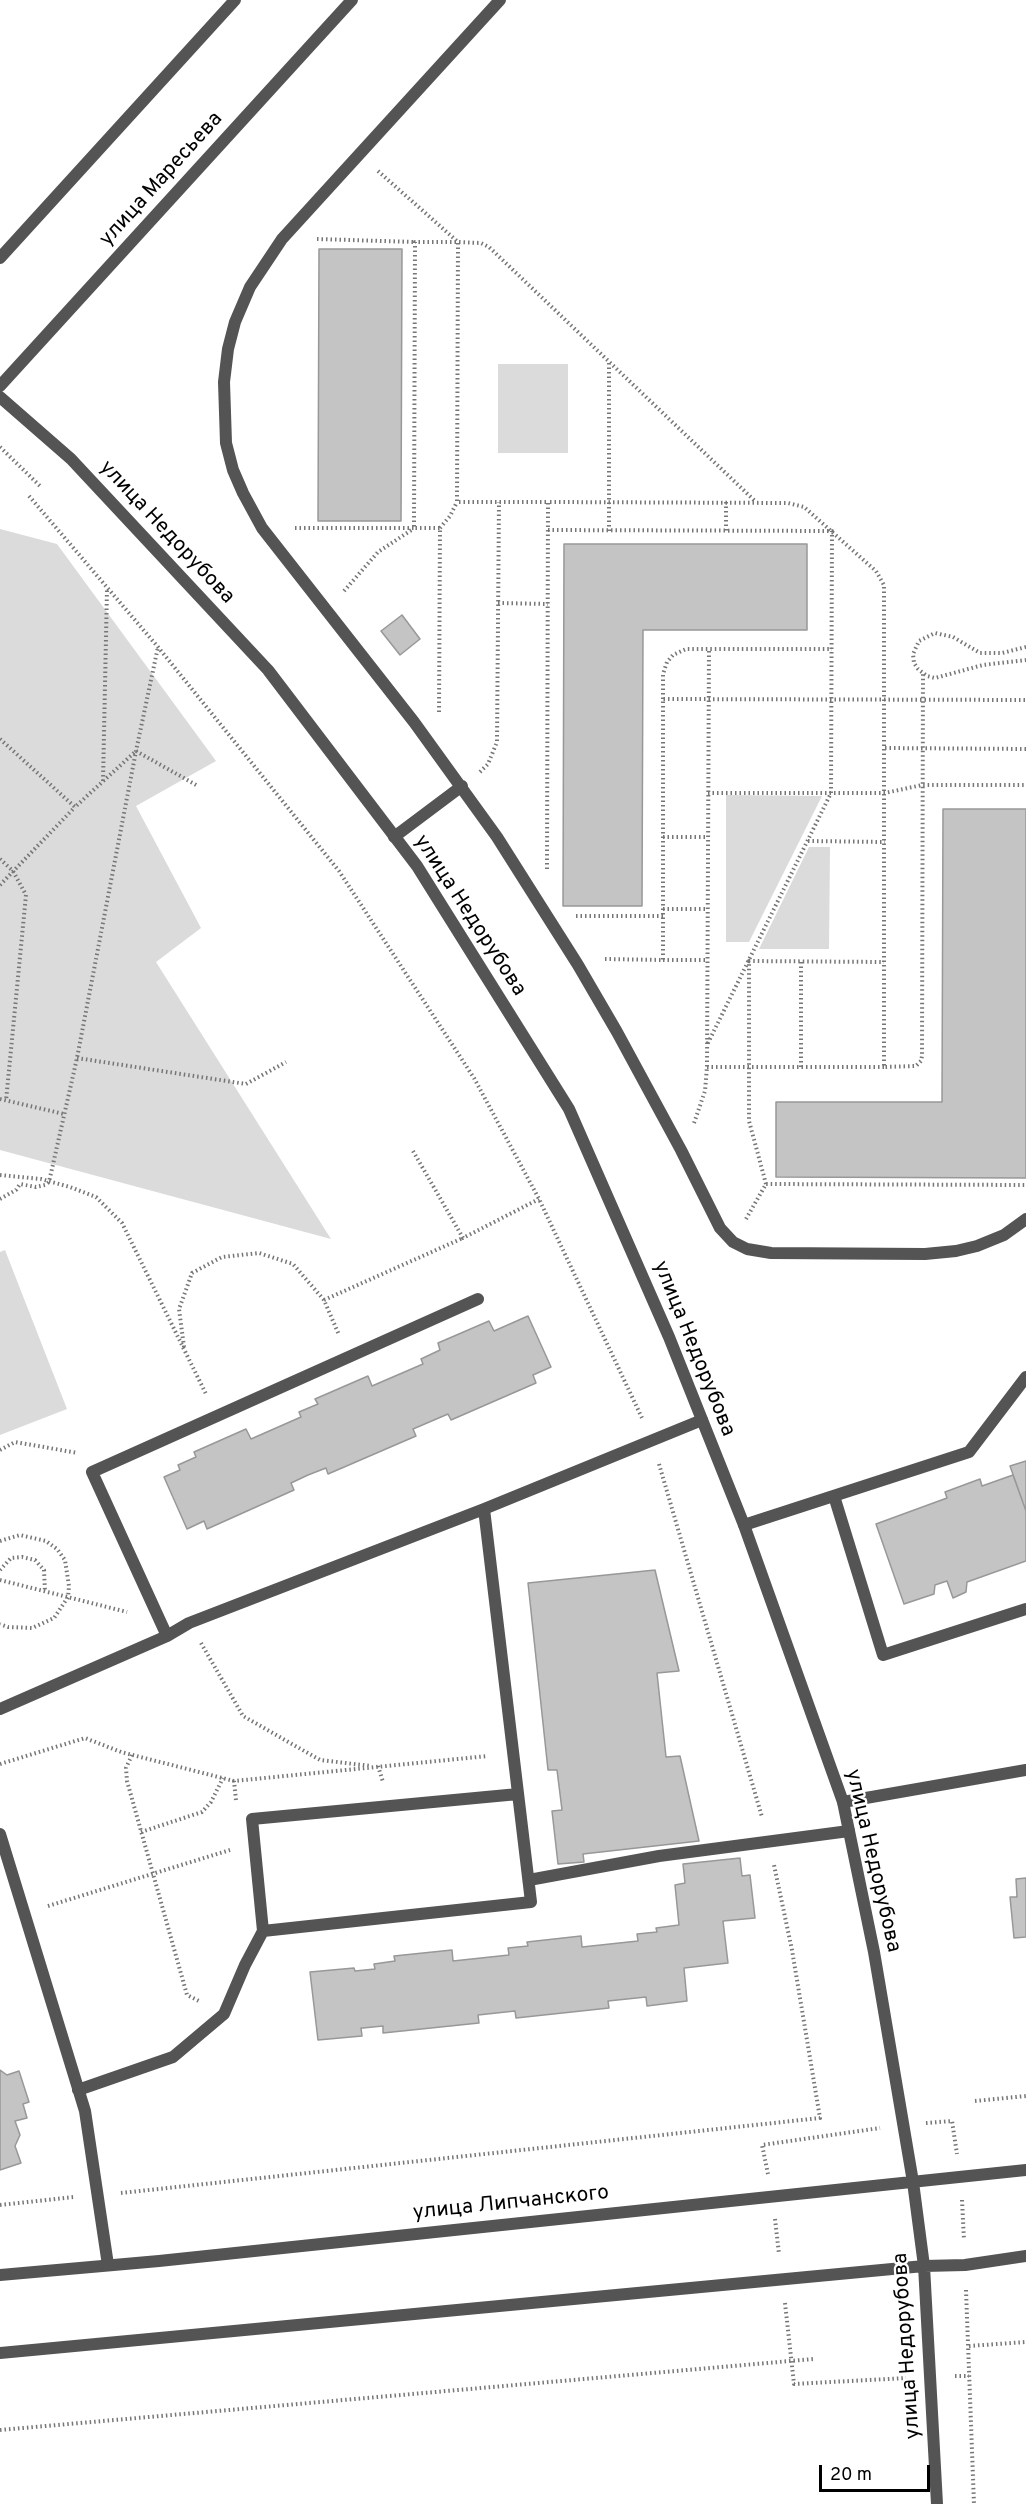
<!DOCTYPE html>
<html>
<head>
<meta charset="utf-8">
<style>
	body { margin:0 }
	#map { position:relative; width:1026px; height:2504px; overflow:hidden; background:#fff; font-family:Overpass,sans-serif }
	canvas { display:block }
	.scale { position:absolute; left:819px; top:2465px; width:111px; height:27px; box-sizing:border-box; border:3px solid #000; border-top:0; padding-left:8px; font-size:18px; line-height:21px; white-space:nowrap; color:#000; -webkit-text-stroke:4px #fff; paint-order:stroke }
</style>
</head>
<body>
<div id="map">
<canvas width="1026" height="2504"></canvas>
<div class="scale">20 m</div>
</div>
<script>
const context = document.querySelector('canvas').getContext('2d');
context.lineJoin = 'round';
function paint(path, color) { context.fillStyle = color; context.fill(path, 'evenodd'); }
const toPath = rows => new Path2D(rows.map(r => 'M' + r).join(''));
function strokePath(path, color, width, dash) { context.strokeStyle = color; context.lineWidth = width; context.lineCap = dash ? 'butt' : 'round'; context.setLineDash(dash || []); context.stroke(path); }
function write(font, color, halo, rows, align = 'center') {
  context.font = font + ' Overpass,sans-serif'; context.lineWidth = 4.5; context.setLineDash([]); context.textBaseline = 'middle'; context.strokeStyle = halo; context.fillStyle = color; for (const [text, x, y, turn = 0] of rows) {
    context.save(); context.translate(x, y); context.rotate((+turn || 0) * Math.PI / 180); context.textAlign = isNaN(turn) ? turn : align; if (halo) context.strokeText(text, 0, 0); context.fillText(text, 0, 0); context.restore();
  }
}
const green = toPath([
	[498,364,568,364,568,453,498,453],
	[0,529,57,544,216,761,136,806,201,928,156,962,331,1239,0,1150],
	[726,795,822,796,749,942,726,942],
	[809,847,830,847,829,949,759,949],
	[5,1250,67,1409,0,1435,0,1252]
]);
const building = toPath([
	[319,249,402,249,401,521,318,521,319,249],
	[564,544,807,544,807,630,643,630,642,906,563,906,564,544],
	[402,615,420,639,400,655,381,631,402,615],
	[943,809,1026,809,1026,1178,776,1177,776,1102,942,1102,943,809],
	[528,1316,551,1367,533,1375,536,1383,451,1420,448,1414,413,1429,416,1436,328,1474,326,1468,308,1475,291,1483,294,1490,207,1529,204,1521,187,1529,164,1477,180,1470,178,1465,196,1457,194,1452,246,1429,251,1439,301,1417,299,1412,318,1404,315,1399,368,1376,372,1386,423,1364,421,1359,440,1350,438,1343,489,1321,494,1331,528,1316],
	[1026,1461,1026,1511,1010,1466,1026,1461],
	[1013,1475,1026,1511,1026,1561,967,1582,966,1592,953,1598,947,1581,935,1585,934,1594,904,1604,876,1524,947,1498,945,1492,980,1479,982,1486,1013,1475],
	[655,1570,679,1671,657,1673,666,1757,680,1756,699,1841,583,1854,584,1862,558,1864,552,1811,562,1810,557,1770,548,1770,528,1583,655,1570],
	[740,1858,742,1876,750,1875,755,1918,723,1921,728,1963,684,1968,687,2001,647,2006,646,1997,608,2001,609,2008,516,2018,515,2011,478,2015,479,2023,383,2033,383,2026,363,2028,361,2028,362,2036,318,2040,310,1972,354,1968,355,1971,375,1969,374,1964,395,1961,394,1956,452,1950,453,1961,509,1955,508,1948,528,1946,527,1942,581,1936,582,1947,638,1941,637,1934,657,1932,656,1928,679,1925,675,1885,685,1883,683,1864,740,1858],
	[1026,1878,1026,1937,1014,1938,1010,1897,1017,1897,1016,1879,1026,1878],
	[0,2070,7,2075,19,2071,29,2102,23,2104,27,2118,15,2121,20,2135,15,2146,21,2163,0,2170,0,2070]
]);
const path = toPath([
	[378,171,458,242,481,243,489,247,756,502],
	[317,239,415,242],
	[0,447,40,486],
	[29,496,158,647,339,871,474,1078,539,1199,642,1418],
	[726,502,726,531],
	[295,528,414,528],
	[440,528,450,516,457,502],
	[548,530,832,531,831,793,707,1045],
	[609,531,609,362],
	[344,591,378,552,413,529],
	[498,603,548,604],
	[1026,647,1002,653,980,653,953,637,935,633,919,641,913,654,914,663,918,669,927,676,935,678,983,665,1026,660],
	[663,699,663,674,667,662,673,655,686,649,832,649],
	[439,712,440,528,414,528,415,242,458,242,457,502,548,502],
	[0,739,75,807,135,752],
	[885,748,1026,749],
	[136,751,198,786],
	[480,772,488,764,497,742,499,502],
	[103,781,107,589],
	[708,793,885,793,922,785,1026,785],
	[663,837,708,837],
	[808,841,885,842],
	[0,859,13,871,26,895,6,1101],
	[547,869,548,502,788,503,804,507,876,571,884,585,884,1067,916,1066,921,1061,922,1056,923,673],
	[0,885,75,807],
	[663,909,708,909],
	[576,916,663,916],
	[605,959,663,960,663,699,1026,700],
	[663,960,708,960],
	[801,962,801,1067],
	[77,1058,246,1084,286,1062],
	[707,1067,884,1067],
	[0,1099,64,1114],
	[694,1123,705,1091,707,1067,709,649],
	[413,1151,463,1238,539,1199],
	[0,1175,41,1179,70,1187,96,1197,122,1223,206,1394],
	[766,1184,749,1121,749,961,884,962],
	[0,1199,16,1190,20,1184,36,1187,45,1185,49,1182,77,1058,136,751,158,647],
	[746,1219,766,1184,1026,1185],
	[324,1300,463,1238],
	[184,1347,179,1309,192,1273,222,1257,259,1253,293,1264,324,1300,339,1335],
	[0,1450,15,1442,78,1453],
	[659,1464,762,1817],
	[0,1541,20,1535,46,1541,57,1549,65,1560,69,1586,68,1597,54,1618,32,1628,8,1627,0,1624],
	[0,1570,11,1558,22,1557,35,1560,44,1570,45,1591],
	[0,1580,127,1612],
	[201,1643,243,1716,320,1760,371,1766],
	[132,1755,126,1768,127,1781,187,1995,199,2001],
	[0,1764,85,1738,121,1752,234,1781],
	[378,1766,383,1782],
	[236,1800,234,1781,488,1756],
	[141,1832,202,1812,211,1802,223,1778],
	[48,1906,230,1850],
	[975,2101,1026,2096],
	[926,2123,952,2121,957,2154],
	[768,2174,762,2145,880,2128],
	[121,2193,820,2118,792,1950,774,1865],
	[962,2200,964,2240],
	[0,2205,74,2197],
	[775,2219,779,2254],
	[966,2290,974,2504],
	[785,2303,794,2384,906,2378],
	[969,2346,1026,2342],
	[955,2376,969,2376],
	[0,2430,813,2359]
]);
const service = toPath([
	[500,0,282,239,250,287,235,322,228,349,224,382,226,443,233,470,243,493,262,528,414,722,497,837,578,965,617,1032,681,1150,720,1228,733,1242,747,1249,771,1253,925,1254,956,1251,977,1246,1004,1235,1026,1219],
	[394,837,462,786],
	[478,1299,92,1472,167,1636,189,1623,484,1509,702,1420],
	[834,1496,883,1655,1026,1609],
	[744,1525,969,1452,1026,1377],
	[0,1709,167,1636],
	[843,1802,1026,1770],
	[0,1834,85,2111,108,2265],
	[529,1880,659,1856,849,1831],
	[263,1931,252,1819,518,1794],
	[78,2090,173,2057,224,2014,245,1965,263,1931,531,1902,484,1509]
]);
const tertiary = toPath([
	[0,258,235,0],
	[0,386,352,0],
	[0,397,71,459,268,670,417,866,569,1109,669,1337,744,1525,843,1802,874,1952,913,2182,924,2266,937,2504],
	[0,2275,159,2261,1026,2170],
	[0,2353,924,2266,965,2265,1026,2256]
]);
const streetNames = [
	["улица Маресьева",162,180,-48],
	["улица Недорубова",166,533,47],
	["улица Недорубова",469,916,57],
	["улица Недорубова",693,1349,68],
	["улица Недорубова",872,1861,77],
	["улица Липчанского",511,2204,-6],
	["улица Недорубова",908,2346,-94]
];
paint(green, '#dbdbdb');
paint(building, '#c4c4c4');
strokePath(building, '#989898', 1.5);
strokePath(path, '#767676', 4, [1.5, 3]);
strokePath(service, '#545454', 12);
strokePath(tertiary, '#545454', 12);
write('21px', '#000', '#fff', streetNames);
</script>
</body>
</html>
